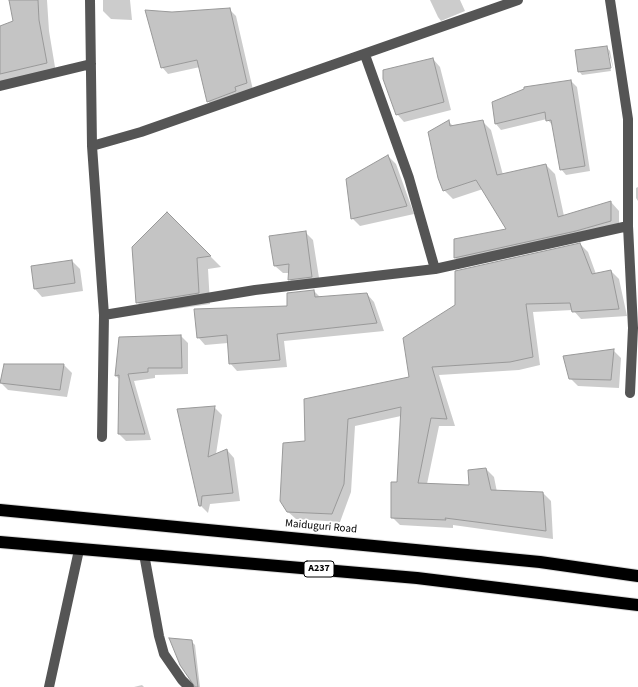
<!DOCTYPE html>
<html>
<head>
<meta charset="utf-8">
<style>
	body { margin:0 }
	canvas { display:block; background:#fff }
</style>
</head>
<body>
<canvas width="638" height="687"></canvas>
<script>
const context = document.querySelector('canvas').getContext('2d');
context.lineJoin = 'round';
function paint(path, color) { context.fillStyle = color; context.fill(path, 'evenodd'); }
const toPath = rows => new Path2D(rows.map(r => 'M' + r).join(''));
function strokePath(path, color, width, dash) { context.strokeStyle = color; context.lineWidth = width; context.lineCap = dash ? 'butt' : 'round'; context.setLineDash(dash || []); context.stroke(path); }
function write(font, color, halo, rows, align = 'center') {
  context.font = font + ' "Source Sans 3",sans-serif'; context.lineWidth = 3.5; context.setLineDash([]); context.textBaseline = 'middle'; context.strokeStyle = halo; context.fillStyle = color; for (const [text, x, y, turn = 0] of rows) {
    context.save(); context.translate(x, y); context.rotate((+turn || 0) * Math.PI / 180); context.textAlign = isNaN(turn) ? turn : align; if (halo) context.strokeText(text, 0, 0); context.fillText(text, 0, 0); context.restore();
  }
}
const shadow = toPath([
	[10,0,47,0,49,31,56,73,0,86,0,27,14,22],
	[103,0,130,0,132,20,111,19,103,11],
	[430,0,460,0,465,11,441,21,438,17],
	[229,9,236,16,253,90,214,108,208,101,200,67,168,74,162,67],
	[606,47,610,51,614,71,608,50,606,50,611,71,582,75,579,71],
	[433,59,440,67,451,110,404,122,397,114],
	[571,81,577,87,590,171,566,175,561,169,553,126,547,119,501,130,496,124,494,102],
	[482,121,491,130,503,175,546,165,555,174,564,216,611,202,619,211,619,230,464,266,455,258,508,230,483,189,453,199,444,190,449,122,453,126],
	[388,156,396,164,414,214,360,226,352,218],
	[638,187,638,201,636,198,636,188],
	[167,213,221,267,208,269,210,304,148,313,137,302],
	[305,232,313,240,320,284,297,287,289,279,289,273,283,273,275,266],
	[580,244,588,252,596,274,611,271,619,279,627,316,581,319,573,310,533,312,540,365,519,370,439,375,455,426,439,426,427,484,470,486,486,469,494,477,497,492,543,493,551,501,553,539,453,525,453,528,400,525,392,517,398,483,401,416,355,426,351,492,340,522,296,519,287,511,306,442,410,378],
	[72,261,80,269,83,291,42,297,35,289],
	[314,291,321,298,367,294,374,302,384,331,284,341,287,367,237,371,230,363,228,343,205,345,198,337,288,307],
	[181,336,188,343,188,374,155,375,155,378,134,381,151,440,126,441,119,434,120,380,116,376],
	[614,351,621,358,619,388,578,386,570,378],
	[5,365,64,365,72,373,67,397,8,390,0,382],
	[214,407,222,415,216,454,227,450,234,458,240,501,210,504,208,513,200,505],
	[191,641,195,645,200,687,196,687],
	[142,685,144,687,134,687]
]);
const building = toPath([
	[9,0,38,0,39,20,47,63,0,74,0,26,13,21,9,0],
	[230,8,247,83,235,87,236,91,207,102,197,60,161,68,145,10,172,12,230,8],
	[607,46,611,68,578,72,575,50,607,46],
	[433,58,444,102,396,115,383,79,383,70,433,58],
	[571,80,585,166,560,170,551,120,546,121,545,112,495,124,492,102,524,89,524,87,571,80],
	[449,120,450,126,483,120,497,175,546,164,558,217,611,201,611,221,576,231,454,258,454,239,506,229,476,180,443,191,438,178,428,132,449,120],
	[388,155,407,206,351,219,346,179,388,155],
	[167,212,211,256,197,258,199,293,136,303,132,247,167,212],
	[306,231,312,277,288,280,289,264,274,266,269,236,306,231],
	[580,243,592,274,611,270,619,309,572,312,570,303,526,304,533,357,510,362,432,367,447,419,431,418,418,483,469,485,468,470,486,468,491,490,543,492,546,531,445,518,446,520,391,518,391,482,397,482,401,407,348,419,344,484,332,514,287,512,280,501,283,443,305,441,304,399,409,377,403,338,455,305,455,271,580,243],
	[72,260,75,283,34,289,31,266,72,260],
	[314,290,315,297,367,293,377,323,277,334,280,360,229,364,227,335,197,338,194,309,287,306,287,293,314,290],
	[181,335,182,368,148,368,148,372,128,374,145,434,118,434,119,375,115,376,119,337,181,335],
	[614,349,611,380,569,379,563,356,614,349],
	[4,364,64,364,60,390,0,383,4,364],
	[215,406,208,457,227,449,233,493,202,496,201,506,199,506,177,409,215,406],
	[169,638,192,640,198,687,195,687,180,665,169,638]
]);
const minor = toPath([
	[90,0,92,146,104,315,102,437],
	[610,0,628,119,628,226,633,328,630,393],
	[365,55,409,178,435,269],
	[0,86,91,64],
	[92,146,141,132,518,0],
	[104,315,255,290,435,269,628,226],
	[144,554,159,636,164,654,182,680,189,687],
	[49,687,79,550]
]);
const highway = toPath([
	[0,510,540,562,638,576],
	[0,542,417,578,638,605]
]);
const shields = [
	[319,569,30]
];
const shieldNames = [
	["A237",319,569]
];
const streetNames = [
	["Maiduguri Road",321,527,5]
];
paint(shadow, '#0003');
paint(building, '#c4c4c4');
strokePath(building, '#999', 1);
strokePath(highway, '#dbdbdb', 14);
strokePath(minor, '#555', 10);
strokePath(highway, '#000', 12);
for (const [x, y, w] of shields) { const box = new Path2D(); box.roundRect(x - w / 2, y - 8, w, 16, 3); context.fillStyle = '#fff'; context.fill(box); strokePath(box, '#000', 1); }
write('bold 10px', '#000', null, shieldNames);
write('11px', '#000', '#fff', streetNames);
</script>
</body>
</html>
